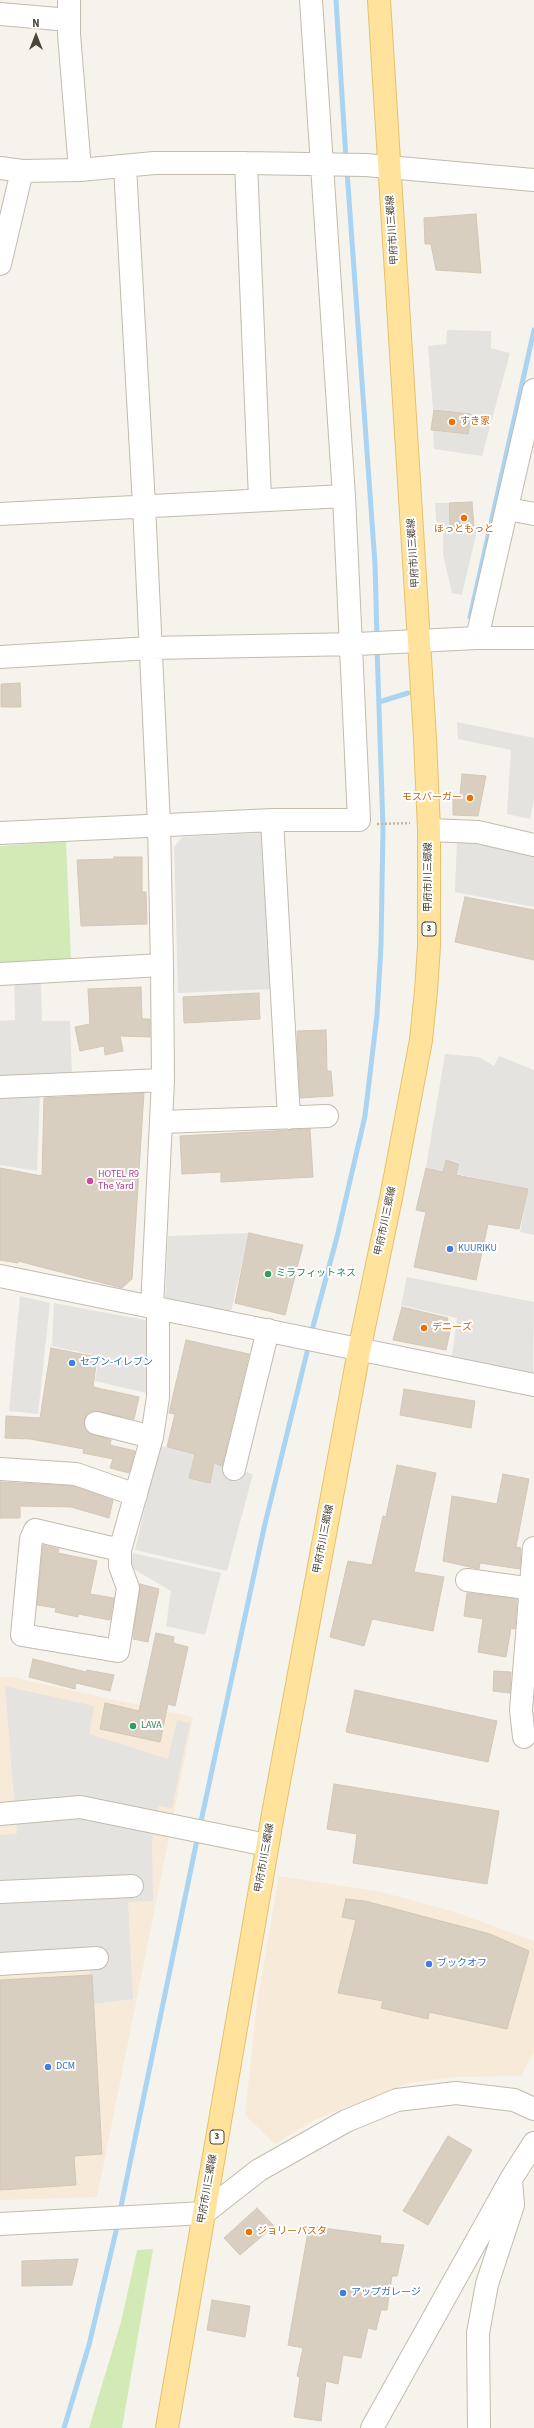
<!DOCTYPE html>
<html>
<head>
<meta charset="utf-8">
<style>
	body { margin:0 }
	#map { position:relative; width:534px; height:2428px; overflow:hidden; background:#f6f3ec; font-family:"Source Sans 3",sans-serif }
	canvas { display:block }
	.north { position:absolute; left:16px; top:16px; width:40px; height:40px; -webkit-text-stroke:3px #fff; paint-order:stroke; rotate:0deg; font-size:11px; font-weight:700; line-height:16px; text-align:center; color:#4b4439 }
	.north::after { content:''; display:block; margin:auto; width:14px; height:18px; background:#4b4439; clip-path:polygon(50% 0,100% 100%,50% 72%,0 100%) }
</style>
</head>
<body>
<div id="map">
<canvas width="534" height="2428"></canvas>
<div class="north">N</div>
</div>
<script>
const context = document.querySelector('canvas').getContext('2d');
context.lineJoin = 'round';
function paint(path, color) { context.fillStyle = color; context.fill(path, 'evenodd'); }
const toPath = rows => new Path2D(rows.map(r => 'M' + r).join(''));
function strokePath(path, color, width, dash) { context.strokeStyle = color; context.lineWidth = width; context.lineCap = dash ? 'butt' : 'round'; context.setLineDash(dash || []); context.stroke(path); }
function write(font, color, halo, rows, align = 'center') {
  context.font = font + ' "Source Sans 3","Noto Sans JP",sans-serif'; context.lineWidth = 4; context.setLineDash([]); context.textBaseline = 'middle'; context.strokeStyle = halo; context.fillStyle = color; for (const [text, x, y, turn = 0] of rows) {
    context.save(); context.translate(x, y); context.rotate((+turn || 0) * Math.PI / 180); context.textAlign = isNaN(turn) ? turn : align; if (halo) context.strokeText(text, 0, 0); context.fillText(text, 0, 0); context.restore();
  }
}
const commercial = toPath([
	[0,1677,11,1677,193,1717,97,2197,0,2200],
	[279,1876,382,1892,455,1912,534,1941,534,2052,521,2076,455,2077,409,2083,316,2119,275,2144,245,2115,257,2003]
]);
const green = toPath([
	[66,841,71,960,0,964,0,846],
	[153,2249,122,2428,89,2428,121,2322,137,2250]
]);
const parking = toPath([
	[447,330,491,331,491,348,510,353,482,456,434,449,433,431,468,434,471,414,433,409,428,346,446,344],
	[435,503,448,503,450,528,478,526,462,595,452,593,443,554,443,533,437,533],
	[457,722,534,738,534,800,530,819,507,814,511,750,458,739],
	[262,833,270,989,178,993,174,847,182,837],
	[457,838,534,854,534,907,455,892],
	[41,979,42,1021,70,1021,72,1074,0,1079,0,1021,15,1020,14,980],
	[445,1054,479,1057,494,1066,499,1056,534,1070,534,1235,520,1232,528,1189,457,1174,460,1163,446,1159,443,1171,426,1167],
	[40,1093,37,1171,0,1165,0,1095],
	[249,1233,231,1312,165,1301,168,1236],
	[407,1277,534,1302,533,1375,452,1357,457,1318,401,1305],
	[20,1296,50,1303,38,1414,9,1411],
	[54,1303,150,1321,151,1394,95,1381,99,1356,52,1346],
	[159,1446,195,1454,189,1478,210,1483,214,1463,253,1474,227,1571,135,1550],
	[133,1553,221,1573,205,1635,166,1626,171,1591,130,1567],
	[5,1686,94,1706,89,1734,168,1759,177,1720,190,1723,172,1808,159,1806,152,1840,153,1901,128,1902,133,1999,94,2004,88,1954,0,1960,0,1835,17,1834]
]);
const stream = toPath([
	[336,0,346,159],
	[347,171,375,564,377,638],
	[470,617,534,330],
	[379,702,408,693],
	[311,1334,337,1237,365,1116,377,1015,381,945,383,828,377,648],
	[200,1826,264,1528,309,1344],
	[120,2211,198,1835],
	[64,2428,89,2345,118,2223]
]);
const building = toPath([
	[476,214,481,273,436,270,431,244,425,244,424,218,476,214],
	[434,410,471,414,468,434,431,430,434,410],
	[472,502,474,526,450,527,449,503,472,502],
	[20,683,21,707,1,707,1,684,20,683],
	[462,774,486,776,478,816,453,815,453,795,460,795,462,774],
	[114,857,142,857,142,892,146,892,147,924,81,926,77,860,114,859,114,857],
	[465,897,534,910,534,960,455,942,465,897],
	[141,987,142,1019,150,1019,150,1037,120,1036,123,1051,105,1055,104,1046,80,1051,75,1027,90,1024,88,989,141,987],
	[259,993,260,1019,184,1023,183,997,259,993],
	[326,1030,327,1071,331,1071,333,1096,300,1098,297,1031,326,1030],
	[144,1093,132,1279,122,1288,18,1261,18,1263,0,1260,0,1168,42,1176,44,1098,144,1093],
	[310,1129,313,1177,221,1182,221,1172,182,1174,180,1136,310,1129],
	[446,1160,459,1164,456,1175,528,1189,519,1229,488,1224,476,1280,414,1267,426,1212,416,1210,426,1168,443,1172,446,1160],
	[249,1233,303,1245,285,1315,235,1303,249,1233],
	[402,1307,448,1318,446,1326,451,1326,446,1350,393,1340,402,1307],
	[186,1340,249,1354,222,1466,214,1463,210,1483,189,1478,195,1454,167,1447,175,1414,169,1413,186,1340],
	[51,1348,97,1357,93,1387,139,1397,134,1419,93,1411,87,1414,84,1420,88,1432,111,1440,110,1445,135,1451,129,1473,110,1468,113,1459,83,1453,84,1449,30,1439,5,1438,6,1416,40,1418,51,1348],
	[404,1389,475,1401,471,1428,400,1415,404,1389],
	[397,1465,436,1473,414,1572,444,1577,433,1631,372,1619,364,1646,330,1637,348,1561,372,1565,383,1516,386,1517,397,1465],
	[503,1474,529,1479,516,1547,521,1548,520,1569,480,1563,479,1569,443,1561,452,1496,497,1504,503,1474],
	[0,1482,73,1486,113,1500,109,1518,71,1507,20,1506,20,1518,0,1518,0,1482],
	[43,1545,59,1549,58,1553,97,1561,90,1594,114,1598,110,1620,78,1614,78,1617,55,1612,56,1608,37,1605,43,1545],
	[140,1584,159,1589,148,1642,133,1639,140,1584],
	[467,1593,517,1599,515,1629,511,1628,506,1657,478,1652,483,1619,464,1616,467,1593],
	[156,1633,174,1637,173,1643,188,1647,175,1706,168,1704,160,1742,100,1729,105,1703,139,1711,156,1633],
	[33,1659,86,1672,87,1670,114,1675,110,1691,76,1683,75,1689,29,1677,33,1659],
	[494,1671,511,1672,510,1693,493,1691,494,1671],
	[355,1690,497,1721,488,1762,346,1732,355,1690],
	[334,1784,499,1811,487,1884,353,1863,357,1834,327,1829,334,1784],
	[346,1899,365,1901,490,1934,529,1951,507,2029,429,2012,428,2019,381,2008,383,2001,338,1993,356,1920,342,1917,346,1899],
	[92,1975,102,2154,74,2156,76,2185,0,2190,0,1980,92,1975],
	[448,2136,472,2150,428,2225,403,2211,448,2136],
	[257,2208,274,2226,240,2255,224,2238,257,2208],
	[309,2226,381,2236,380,2243,404,2245,397,2276,392,2276,387,2310,381,2310,376,2330,368,2328,361,2358,343,2355,338,2384,326,2381,321,2421,294,2417,300,2377,297,2376,303,2348,288,2345,309,2226],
	[78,2259,72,2285,22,2286,22,2261,78,2259],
	[212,2300,250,2306,245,2337,207,2330,212,2300]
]);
const path = toPath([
	[377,824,410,823]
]);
const minor = toPath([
	[69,0,69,34,80,170],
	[0,14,69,20],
	[246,163,260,499],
	[125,167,144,505,159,824,162,965,163,1080,152,1307],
	[0,168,22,171,80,170,154,163,246,163,366,165,534,180],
	[0,264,22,171],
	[508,509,534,514],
	[0,514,344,496],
	[477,638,534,390],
	[0,657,150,648,357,644,477,638,534,638],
	[272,820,289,1118],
	[429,830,478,832,534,845],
	[0,833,272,820,359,820,344,496,311,0],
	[0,974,162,965],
	[0,1087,163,1080],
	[161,1122,327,1116],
	[0,1276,534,1385],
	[96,1423,152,1437],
	[0,1469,76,1474,136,1495],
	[234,1469,268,1330],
	[120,1550,120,1566,128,1588,118,1651,22,1635,31,1539,35,1530,120,1550,152,1437,158,1397,158,1308],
	[467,1580,534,1589],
	[524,1737,521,1710,534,1548],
	[0,1814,80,1807,267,1845],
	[0,1892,132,1886],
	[0,1964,97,1958],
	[0,2224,204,2213,259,2170,346,2121,397,2100,456,2093,514,2100,534,2109],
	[372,2428,511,2179,534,2143],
	[479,2428,478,2333,487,2284,513,2205,511,2180]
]);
const major = toPath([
	[167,2428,273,1814,359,1351,391,1198,421,1040,426,991,429,946,429,830,425,738,379,0]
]);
const markers = [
	[452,422,4,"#e8710a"],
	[464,518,4,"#e8710a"],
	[470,798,4,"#e8710a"],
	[90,1181,4,"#d1479c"],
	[450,1249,4,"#3f7fe0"],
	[268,1274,4,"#2e9e5b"],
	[424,1328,4,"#e8710a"],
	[72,1363,4,"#3f7fe0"],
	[133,1726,4,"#2e9e5b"],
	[429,1964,4,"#3f7fe0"],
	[48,2067,4,"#3f7fe0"],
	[249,2232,4,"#e8710a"],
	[343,2293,4,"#3f7fe0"]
];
const shields = [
	[429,929,14],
	[217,2137,14]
];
const shieldNames = [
	["3",429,929],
	["3",217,2137]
];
const streetNames = [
	["甲府市川三郷線",393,230,-94],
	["甲府市川三郷線",414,553,-94],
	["甲府市川三郷線",429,877,-90],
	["甲府市川三郷線",386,1221,-78],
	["甲府市川三郷線",324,1539,-79],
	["甲府市川三郷線",265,1858,-80],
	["甲府市川三郷線",208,2189,-80]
];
const foodNames = [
	["すき家",460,422],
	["ほっともっと",464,530,"center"],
	["モスバーガー",462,798,"right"],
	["デニーズ",432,1328],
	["ジョリーパスタ",257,2232]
];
const hotelNames = [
	["HOTEL R9",98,1175],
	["The Yard",98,1187]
];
const shopNames = [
	["KUURIKU",458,1249],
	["セブン-イレブン",80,1363],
	["ブックオフ",437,1964],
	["DCM",56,2067],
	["アップガレージ",351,2293]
];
const leisureNames = [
	["ミラフィットネス",276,1274],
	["LAVA",141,1726]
];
paint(commercial, '#f7ead8');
paint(green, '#d2eab5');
paint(parking, '#e5e3e0');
strokePath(stream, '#a9d4f2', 5);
paint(building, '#d8cfc1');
strokePath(building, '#d3c7b4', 1);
strokePath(minor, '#c2bbae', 24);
strokePath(major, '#e6c16a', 24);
strokePath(path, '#c4b79f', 2.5, [2, 2]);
strokePath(minor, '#fff', 22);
strokePath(major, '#ffe39c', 22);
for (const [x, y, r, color] of markers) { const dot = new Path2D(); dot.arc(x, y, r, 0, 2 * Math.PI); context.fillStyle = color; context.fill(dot); strokePath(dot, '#fff', 1.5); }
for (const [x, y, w] of shields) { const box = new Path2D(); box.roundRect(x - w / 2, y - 7, w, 14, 3); context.fillStyle = '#fff'; context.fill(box); strokePath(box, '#4b4439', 1); }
write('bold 9px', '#4b4439', null, shieldNames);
write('10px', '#4b4439', '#fff', streetNames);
write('10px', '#c56008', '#fff', foodNames, 'left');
write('10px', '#b23c85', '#fff', hotelNames, 'left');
write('10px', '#366cbe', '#fff', shopNames, 'left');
write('10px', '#27864d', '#fff', leisureNames, 'left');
</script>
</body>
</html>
